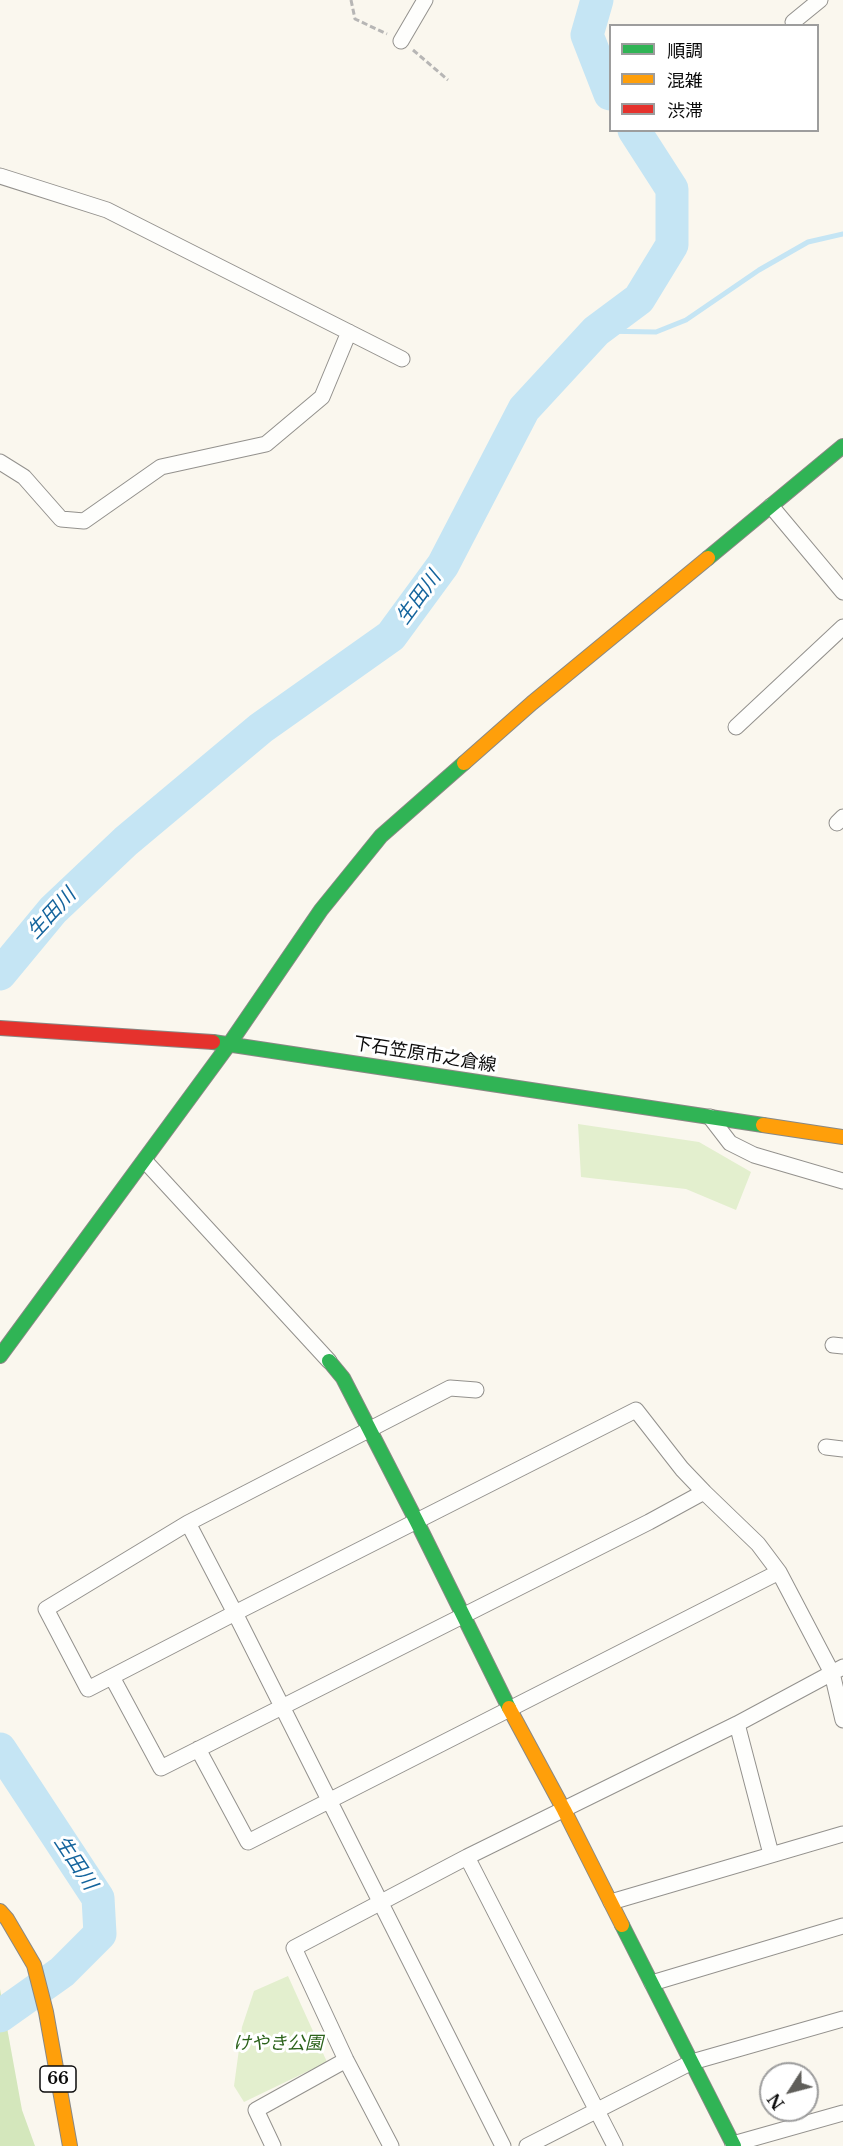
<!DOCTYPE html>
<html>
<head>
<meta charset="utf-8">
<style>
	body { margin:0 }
	#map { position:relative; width:843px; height:2146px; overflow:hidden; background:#faf7ee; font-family:"Libre Baskerville","Noto Sans JP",serif }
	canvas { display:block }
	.legend { position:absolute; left:609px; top:24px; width:210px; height:108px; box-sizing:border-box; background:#fff; border:2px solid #9d9d9d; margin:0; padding:8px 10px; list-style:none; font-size:18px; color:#0b0b0b }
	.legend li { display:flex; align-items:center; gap:12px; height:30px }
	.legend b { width:30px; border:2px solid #9d9d9d }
	.north { position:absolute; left:759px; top:2062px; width:60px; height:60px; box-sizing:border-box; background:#fff; border:2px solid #9d9d9d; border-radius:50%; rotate:234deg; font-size:16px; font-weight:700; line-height:24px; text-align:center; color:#0b0b0b }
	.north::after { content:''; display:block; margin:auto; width:21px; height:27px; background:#5f5e5a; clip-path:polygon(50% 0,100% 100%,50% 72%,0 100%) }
</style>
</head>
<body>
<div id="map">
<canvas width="843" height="2146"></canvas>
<ul class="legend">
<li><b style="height:8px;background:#30b455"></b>順調</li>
<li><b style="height:8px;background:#ff9f0a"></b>混雑</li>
<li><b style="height:8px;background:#e5322d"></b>渋滞</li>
</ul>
<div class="north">N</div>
</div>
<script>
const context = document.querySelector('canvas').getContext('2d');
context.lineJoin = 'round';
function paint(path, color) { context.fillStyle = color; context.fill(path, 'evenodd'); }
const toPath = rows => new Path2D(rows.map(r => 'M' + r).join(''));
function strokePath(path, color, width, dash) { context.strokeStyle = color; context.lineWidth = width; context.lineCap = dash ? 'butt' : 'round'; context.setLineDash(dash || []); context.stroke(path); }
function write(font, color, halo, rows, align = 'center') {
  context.font = font + ' "Libre Baskerville","Noto Sans JP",serif'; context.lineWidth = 6; context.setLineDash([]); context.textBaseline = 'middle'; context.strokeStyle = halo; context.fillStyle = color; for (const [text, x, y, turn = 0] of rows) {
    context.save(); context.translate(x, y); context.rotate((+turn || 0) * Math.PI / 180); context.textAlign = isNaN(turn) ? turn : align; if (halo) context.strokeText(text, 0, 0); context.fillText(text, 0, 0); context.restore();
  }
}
const green = toPath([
	[578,1124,699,1142,751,1172,736,1210,686,1189,581,1177],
	[288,1976,327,2062,244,2102,234,2086,242,2027,254,1991]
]);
const forest = toPath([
	[0,1989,22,2110,35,2146,0,2146]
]);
const stream = toPath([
	[596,331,656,332,686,320,759,270,808,242,843,234]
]);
const river = toPath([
	[597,0,587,35,610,94],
	[0,974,53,910,126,841,261,728,391,636,443,565,524,409,596,331,639,299,672,245,672,189,634,130],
	[0,1749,98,1898,100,1934,62,1972,0,2016]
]);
const path = toPath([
	[351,0,355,19,387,34],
	[413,50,448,80]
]);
const street = toPath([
	[793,22,820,0],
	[401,41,425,0],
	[0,176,107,210,402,359],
	[0,462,24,477,61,519,84,521,161,467,266,444,322,397,349,332],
	[771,506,843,592],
	[736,727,843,627],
	[837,823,843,817],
	[710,1117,730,1143,754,1155,843,1181],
	[145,1161,329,1361],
	[833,1345,843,1346],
	[826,1447,843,1449],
	[188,1523,46,1609,88,1689,235,1613,188,1523,450,1388,476,1390],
	[112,1677,161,1768,649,1522,704,1492,758,1544,779,1572,832,1673,843,1720],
	[737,1724,771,1854],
	[198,1749,248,1842,779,1572],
	[467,1857,615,2146],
	[611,1902,843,1834],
	[652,1983,843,1926],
	[733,2144,843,2113],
	[273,2146,256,2110,346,2060],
	[391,2146,346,2060,294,1948,467,1857,737,1724,843,1667],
	[503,2146,235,1613,636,1410,682,1469,704,1492],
	[527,2146,692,2062,843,2019]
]);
const fast = toPath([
	[708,558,843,446],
	[213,1042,763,1125],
	[0,1356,230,1043,321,910,381,836,464,763],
	[329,1361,343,1378,417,1522,509,1708],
	[622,1925,734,2146]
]);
const slow = toPath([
	[464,763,532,703,708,558],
	[763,1125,843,1137],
	[509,1708,564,1810,622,1925],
	[0,1911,7,1919,34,1965,46,2012,70,2146]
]);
const jam = toPath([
	[0,1028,213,1042]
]);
const shields = [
	[58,2079,36]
];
const shieldNames = [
	["66",58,2079]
];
const streetNames = [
	["下石笠原市之倉線",425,1055,9]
];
const parkNames = [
	["けやき公園",278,2044]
];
const waterNames = [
	["生田川",419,598,-54],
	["生田川",52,914,-47],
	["生田川",75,1863,57]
];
paint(green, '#e3efce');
paint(forest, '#d4e7bc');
strokePath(stream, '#c5e5f4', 5);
strokePath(river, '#c5e5f4', 33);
strokePath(street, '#93918d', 17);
strokePath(fast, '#898884', 16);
strokePath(slow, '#898884', 16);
strokePath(jam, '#898884', 16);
strokePath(path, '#b7b6b5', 3, [6, 3]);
strokePath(street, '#fefefc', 15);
strokePath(fast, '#30b455', 14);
strokePath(slow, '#ff9f0a', 14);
strokePath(jam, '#e5322d', 14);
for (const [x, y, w] of shields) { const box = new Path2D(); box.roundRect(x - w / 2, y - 13, w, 26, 4.5); context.fillStyle = '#fff'; context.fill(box); strokePath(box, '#0b0b0b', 1.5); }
write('bold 16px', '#0b0b0b', null, shieldNames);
write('18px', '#0b0b0b', '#fff', streetNames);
write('italic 18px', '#2c631c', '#fff', parkNames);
write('italic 20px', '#14649d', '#fff', waterNames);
</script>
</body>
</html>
